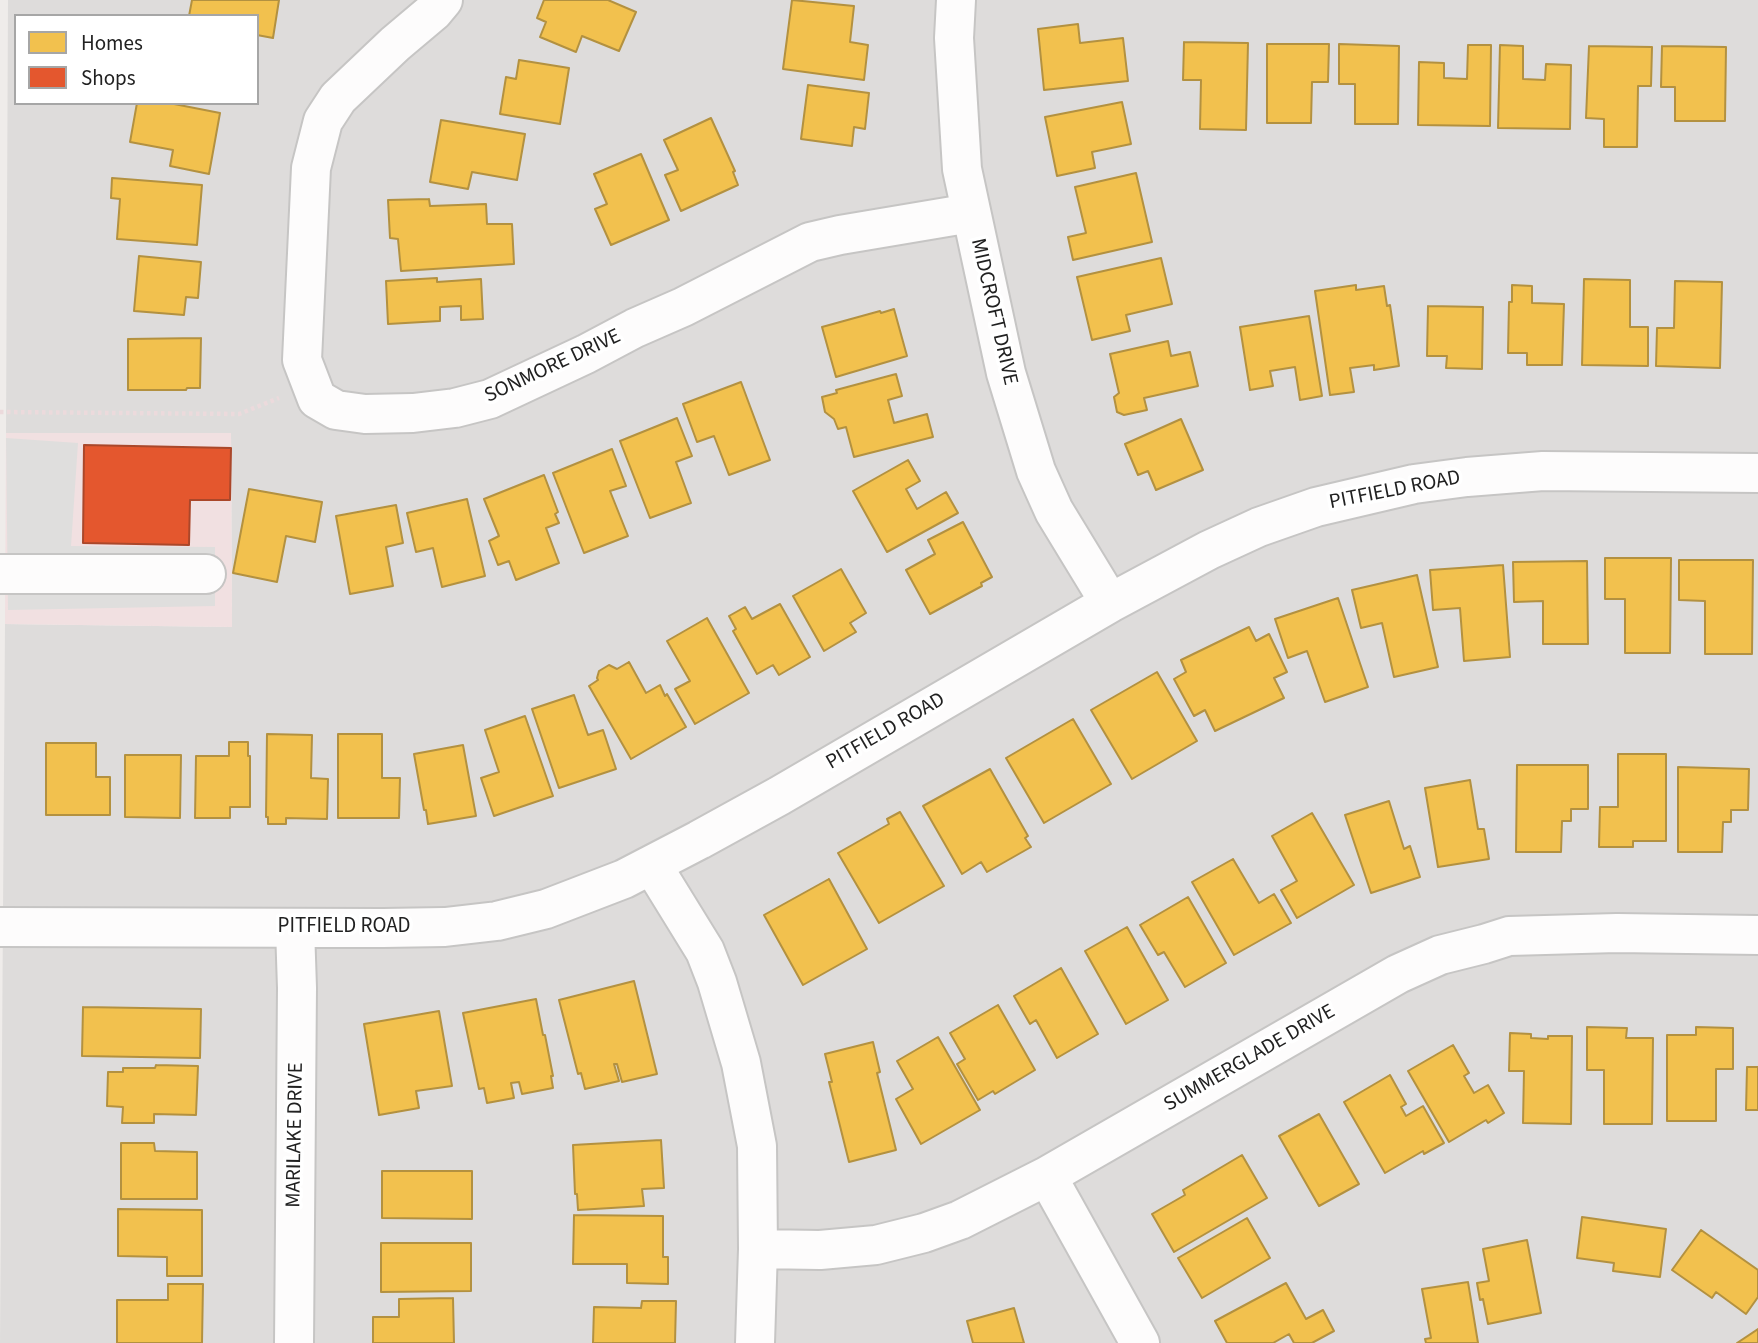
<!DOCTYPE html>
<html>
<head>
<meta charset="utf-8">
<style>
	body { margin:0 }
	#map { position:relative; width:1758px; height:1343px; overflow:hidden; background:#efecea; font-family:"Source Sans 3",sans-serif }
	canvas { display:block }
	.legend { position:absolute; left:14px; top:14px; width:245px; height:91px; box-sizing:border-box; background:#fff; border:2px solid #a6a6a6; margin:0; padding:9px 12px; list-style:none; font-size:21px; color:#212121 }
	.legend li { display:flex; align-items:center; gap:14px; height:35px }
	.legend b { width:35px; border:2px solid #a6a6a6 }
</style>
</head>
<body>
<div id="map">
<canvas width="1758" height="1343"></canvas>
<ul class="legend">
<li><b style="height:19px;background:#f2c14e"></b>Homes</li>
<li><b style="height:19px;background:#e4572e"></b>Shops</li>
</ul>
</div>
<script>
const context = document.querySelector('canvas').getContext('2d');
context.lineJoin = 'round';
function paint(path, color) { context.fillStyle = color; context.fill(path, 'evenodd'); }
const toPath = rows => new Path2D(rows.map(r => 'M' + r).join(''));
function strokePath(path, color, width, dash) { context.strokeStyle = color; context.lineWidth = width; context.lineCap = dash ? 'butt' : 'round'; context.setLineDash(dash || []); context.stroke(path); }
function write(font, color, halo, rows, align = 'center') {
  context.font = font + ' "Source Sans 3",sans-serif'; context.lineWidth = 7; context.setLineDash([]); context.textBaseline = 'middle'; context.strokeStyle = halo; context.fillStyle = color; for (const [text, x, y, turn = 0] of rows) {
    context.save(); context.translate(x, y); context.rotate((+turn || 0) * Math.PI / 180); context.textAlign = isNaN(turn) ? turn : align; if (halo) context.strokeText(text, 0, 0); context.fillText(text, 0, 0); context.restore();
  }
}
const residential = toPath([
	[8,0,1758,0,1758,1343,0,1343,5,624,232,627,231,433,6,433],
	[16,16,257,16,257,103,16,103]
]);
const commercial = toPath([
	[6,433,231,433,232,627,5,624]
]);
const parking = toPath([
	[6,438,78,443,71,546,215,547,215,606,8,610]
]);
const homes = toPath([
	[192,0,279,0,273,38,257,35,257,16,189,16,192,0],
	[544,0,608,0,636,12,619,51,582,36,576,52,540,37,546,22,537,18,544,0],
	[792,0,854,6,850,42,868,45,864,80,783,69,792,0],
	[1078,24,1080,43,1123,38,1128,81,1044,90,1038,29,1078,24],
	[1184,42,1248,43,1246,130,1200,129,1201,80,1183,80,1184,42],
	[1267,44,1329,44,1328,82,1312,82,1311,123,1267,123,1267,44],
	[1339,44,1399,46,1398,124,1355,124,1355,84,1339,84,1339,44],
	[1468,45,1491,45,1490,126,1418,125,1419,62,1444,63,1444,78,1467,79,1468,45],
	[1500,45,1523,46,1523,79,1545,80,1546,64,1571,65,1570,129,1498,128,1500,45],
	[1589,46,1652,47,1651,86,1638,86,1637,147,1604,147,1604,119,1586,118,1589,46],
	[1662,46,1726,47,1725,121,1675,121,1675,87,1661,87,1662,46],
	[519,60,569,68,560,124,500,114,506,77,516,79,519,60],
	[808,85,869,93,865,129,854,127,852,146,801,139,808,85],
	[1122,102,1131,144,1092,152,1095,168,1057,176,1045,117,1122,102],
	[137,103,169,103,220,113,209,174,170,166,173,150,130,142,137,103],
	[711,118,735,171,733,172,738,185,681,211,665,175,678,170,664,140,711,118],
	[441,120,525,134,517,180,472,172,468,189,430,182,441,120],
	[641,154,669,220,611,245,595,209,607,204,594,174,641,154],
	[1136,173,1152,242,1073,260,1068,237,1086,233,1075,187,1136,173],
	[112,178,202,185,197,245,117,239,120,199,111,198,112,178],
	[429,199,430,206,486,204,487,224,512,224,514,264,401,271,398,239,390,238,388,200,429,199],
	[139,256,201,262,198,298,186,297,184,315,134,311,139,256],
	[1161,258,1172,304,1126,315,1130,331,1092,340,1077,277,1161,258],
	[437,278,437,282,481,279,483,319,461,320,461,306,440,307,440,321,388,324,386,281,437,278],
	[1584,279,1630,280,1630,327,1648,327,1648,366,1582,365,1584,279],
	[1675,281,1722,282,1720,368,1656,366,1657,328,1674,328,1675,281],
	[1356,285,1356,290,1384,286,1387,306,1390,305,1399,366,1374,370,1374,365,1350,368,1354,392,1330,395,1315,291,1356,285],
	[1512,285,1532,286,1532,303,1564,304,1562,365,1527,365,1527,353,1508,353,1509,302,1512,302,1512,285],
	[1428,306,1483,307,1482,369,1446,368,1447,356,1427,356,1428,306],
	[894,309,907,356,836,377,822,327,880,311,881,313,894,309],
	[1309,316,1322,396,1300,400,1295,367,1270,371,1273,386,1250,390,1240,327,1309,316],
	[201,338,200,388,187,388,186,390,128,390,128,339,201,338],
	[1168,341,1171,356,1190,352,1198,386,1144,398,1147,410,1124,415,1117,412,1114,397,1119,393,1110,354,1168,341],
	[896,374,902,396,888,400,894,423,927,414,933,437,854,457,846,427,838,429,834,419,825,412,822,397,837,393,836,390,896,374],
	[741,382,770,460,729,475,714,436,697,442,683,404,741,382],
	[677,418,692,456,676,462,691,503,650,518,620,441,677,418],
	[1181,419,1203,470,1156,490,1148,471,1138,475,1125,444,1181,419],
	[612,449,626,486,610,491,628,536,584,553,553,473,612,449],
	[908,460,920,481,906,489,917,509,946,492,958,513,887,552,853,491,908,460],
	[544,475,558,512,555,514,559,523,546,528,559,563,516,580,509,561,498,565,489,541,499,536,484,499,544,475],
	[249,489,322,502,315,542,286,536,277,582,233,573,249,489],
	[467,499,485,576,442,587,433,548,416,552,407,513,467,499],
	[396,505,403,543,386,547,393,586,350,594,336,516,396,505],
	[963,522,992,577,981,583,982,586,930,614,906,570,935,554,928,540,963,522],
	[1605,558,1671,558,1670,653,1625,653,1625,599,1605,599,1605,558],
	[1679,560,1753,560,1752,654,1705,654,1705,601,1679,600,1679,560],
	[1587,561,1588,644,1543,644,1543,601,1514,602,1513,562,1587,561],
	[1503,565,1510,657,1464,661,1460,608,1433,610,1430,570,1503,565],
	[841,569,866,613,850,623,856,632,824,651,793,596,841,569],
	[1417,575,1438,667,1394,677,1382,623,1361,628,1352,590,1417,575],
	[1338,598,1368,687,1325,702,1307,651,1288,658,1275,619,1338,598],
	[780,604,810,657,779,675,773,665,757,674,733,631,736,629,729,616,745,607,752,619,780,604],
	[707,618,749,693,695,724,675,689,690,681,667,641,707,618],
	[1249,627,1256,641,1269,634,1287,672,1274,678,1284,698,1215,731,1205,710,1194,716,1174,679,1186,672,1181,660,1249,627],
	[629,662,646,693,660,685,665,696,667,694,686,727,631,759,589,686,598,680,597,678,599,671,609,665,617,669,629,662],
	[1157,672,1197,741,1132,779,1091,710,1157,672],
	[574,695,588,735,603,730,616,769,559,788,532,709,574,695],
	[525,716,553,796,494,816,481,778,499,772,485,730,525,716],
	[1073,719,1111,784,1044,823,1006,758,1073,719],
	[267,734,312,735,311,778,328,779,327,819,286,818,286,824,268,824,268,817,266,817,267,734],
	[338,734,382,734,382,778,400,778,399,818,338,818,338,734],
	[229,742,248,742,248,756,250,756,250,807,230,807,230,818,195,818,196,756,229,756,229,742],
	[46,743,96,743,96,777,110,777,110,815,46,815,46,743],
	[463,745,476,816,428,824,426,810,424,810,414,754,463,745],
	[1618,754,1666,754,1666,841,1633,841,1633,847,1599,847,1600,807,1618,807,1618,754],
	[125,755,181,755,180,818,125,817,125,755],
	[1517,765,1588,765,1588,809,1571,809,1571,821,1562,821,1561,852,1516,852,1517,765],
	[1678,767,1749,769,1748,810,1731,810,1731,822,1723,822,1722,852,1678,852,1678,767],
	[990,769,1028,836,1025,838,1031,847,987,872,981,862,962,874,923,806,990,769],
	[1470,780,1478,829,1484,829,1489,859,1438,867,1425,788,1470,780],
	[1389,801,1404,849,1410,846,1420,877,1371,893,1345,815,1389,801],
	[900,812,944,886,879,923,838,853,889,824,887,819,900,812],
	[1312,813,1354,885,1297,918,1281,890,1297,881,1272,836,1312,813],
	[1233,859,1259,903,1274,894,1291,923,1234,955,1192,882,1233,859],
	[829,879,867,949,803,985,764,915,829,879],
	[1188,897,1226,963,1185,987,1164,952,1158,955,1140,925,1188,897],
	[1127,927,1168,1000,1126,1024,1085,951,1127,927],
	[1061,968,1098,1034,1057,1058,1036,1020,1030,1024,1014,996,1061,968],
	[634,981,657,1074,622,1082,617,1064,614,1064,619,1081,585,1089,581,1073,578,1074,559,1000,634,981],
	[536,999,543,1035,545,1035,553,1076,551,1076,553,1088,522,1094,519,1082,511,1083,514,1098,487,1103,484,1088,479,1089,463,1013,536,999],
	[998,1005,1035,1070,995,1094,993,1091,978,1100,957,1064,965,1059,950,1033,998,1005],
	[83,1007,201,1009,200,1058,82,1056,83,1007],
	[439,1011,452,1086,416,1091,419,1108,379,1115,364,1024,439,1011],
	[1587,1027,1627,1028,1626,1038,1653,1038,1652,1124,1604,1124,1604,1070,1587,1070,1587,1027],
	[1696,1027,1733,1028,1733,1069,1716,1069,1716,1121,1667,1121,1667,1035,1696,1035,1696,1027],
	[1510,1033,1531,1034,1531,1038,1548,1039,1548,1036,1572,1036,1571,1124,1523,1123,1524,1071,1509,1071,1510,1033],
	[938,1037,980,1110,921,1144,896,1099,913,1089,897,1061,938,1037],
	[873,1042,880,1072,877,1073,896,1150,849,1162,829,1082,832,1082,825,1054,873,1042],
	[1453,1045,1469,1073,1464,1076,1474,1093,1488,1085,1504,1113,1488,1123,1486,1120,1449,1142,1408,1071,1453,1045],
	[156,1065,198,1066,196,1115,154,1114,154,1123,122,1123,123,1107,107,1106,108,1072,123,1072,123,1068,155,1068,156,1065],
	[1747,1067,1758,1067,1758,1110,1746,1110,1747,1067],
	[1390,1075,1406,1104,1401,1107,1406,1116,1423,1106,1444,1143,1424,1154,1423,1151,1385,1173,1344,1102,1390,1075],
	[1319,1114,1359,1184,1319,1206,1279,1136,1319,1114],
	[661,1140,664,1188,642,1189,644,1206,578,1210,577,1194,575,1194,573,1145,661,1140],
	[121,1143,154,1143,155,1151,197,1152,197,1199,121,1199,121,1143],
	[1242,1155,1267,1198,1174,1252,1152,1214,1185,1195,1183,1190,1242,1155],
	[382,1171,472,1171,472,1219,382,1218,382,1171],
	[118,1209,202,1210,202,1276,167,1276,167,1257,118,1256,118,1209],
	[574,1215,663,1216,663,1257,668,1257,668,1284,627,1283,627,1264,573,1264,574,1215],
	[1582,1217,1666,1229,1660,1277,1613,1271,1614,1263,1577,1258,1582,1217],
	[1247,1218,1270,1258,1202,1298,1178,1258,1247,1218],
	[1701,1230,1758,1270,1758,1297,1746,1314,1716,1292,1712,1298,1672,1270,1701,1230],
	[1527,1240,1541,1313,1488,1324,1483,1299,1480,1300,1477,1283,1489,1281,1483,1249,1527,1240],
	[381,1243,471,1243,471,1291,381,1292,381,1243],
	[1468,1282,1478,1343,1426,1343,1425,1339,1431,1338,1422,1289,1468,1282],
	[1286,1283,1306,1319,1323,1310,1334,1331,1312,1343,1294,1343,1289,1334,1273,1343,1227,1343,1215,1321,1286,1283],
	[168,1284,203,1284,202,1343,117,1343,117,1300,168,1300,168,1284],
	[453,1298,454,1343,373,1343,373,1317,399,1317,399,1299,453,1298],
	[642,1301,676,1301,675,1343,593,1343,594,1307,641,1308,642,1301],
	[1014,1308,1024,1343,973,1343,967,1321,1014,1308],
	[1758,1329,1758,1343,1737,1343,1758,1329]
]);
const shops = toPath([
	[84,445,231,448,230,500,190,500,189,545,83,543,84,445]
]);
const path = toPath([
	[0,412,239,414,279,398]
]);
const minor = toPath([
	[443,0,433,12,395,44,338,98,323,121,311,168,302,360,317,399,336,410,365,414,413,413,455,408,490,399,586,354,635,328,683,307,810,242,840,235,971,213],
	[956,0,954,38,962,169,1006,373,1036,471,1054,511,1110,603],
	[0,574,206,574],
	[652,865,705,951,717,982,741,1063,757,1146,758,1249,755,1343],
	[0,927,383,928,445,927,497,921,546,909,624,879,699,840,779,796,1110,603,1209,550,1259,527,1316,507,1414,484,1467,477,1543,471,1758,473],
	[1047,1176,1140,1343],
	[758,1249,820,1250,876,1245,924,1233,960,1220,1047,1176,1398,974,1440,955,1484,944,1509,936,1617,933,1758,935],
	[294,1343,297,988,295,928]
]);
const streetNames = [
	["MIDCROFT DRIVE",993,312,77],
	["SONMORE DRIVE",553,367,-25],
	["PITFIELD ROAD",1395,491,-11],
	["PITFIELD ROAD",886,732,-30],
	["PITFIELD ROAD",344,927],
	["SUMMERGLADE DRIVE",1250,1059,-30],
	["MARILAKE DRIVE",296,1135,-89]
];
paint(residential, '#dedcdb');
paint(commercial, '#f1e0e1');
paint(parking, '#dfdedd');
paint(homes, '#f2c14e');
strokePath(homes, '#b39140', 2);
paint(shops, '#e4572e');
strokePath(shops, '#aa472a', 2);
strokePath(minor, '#c6c5c4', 42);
strokePath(path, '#ecdadc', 4.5, [3.5, 3.5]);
strokePath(minor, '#fdfcfc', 38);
write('21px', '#212121', '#fff', streetNames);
</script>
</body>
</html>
